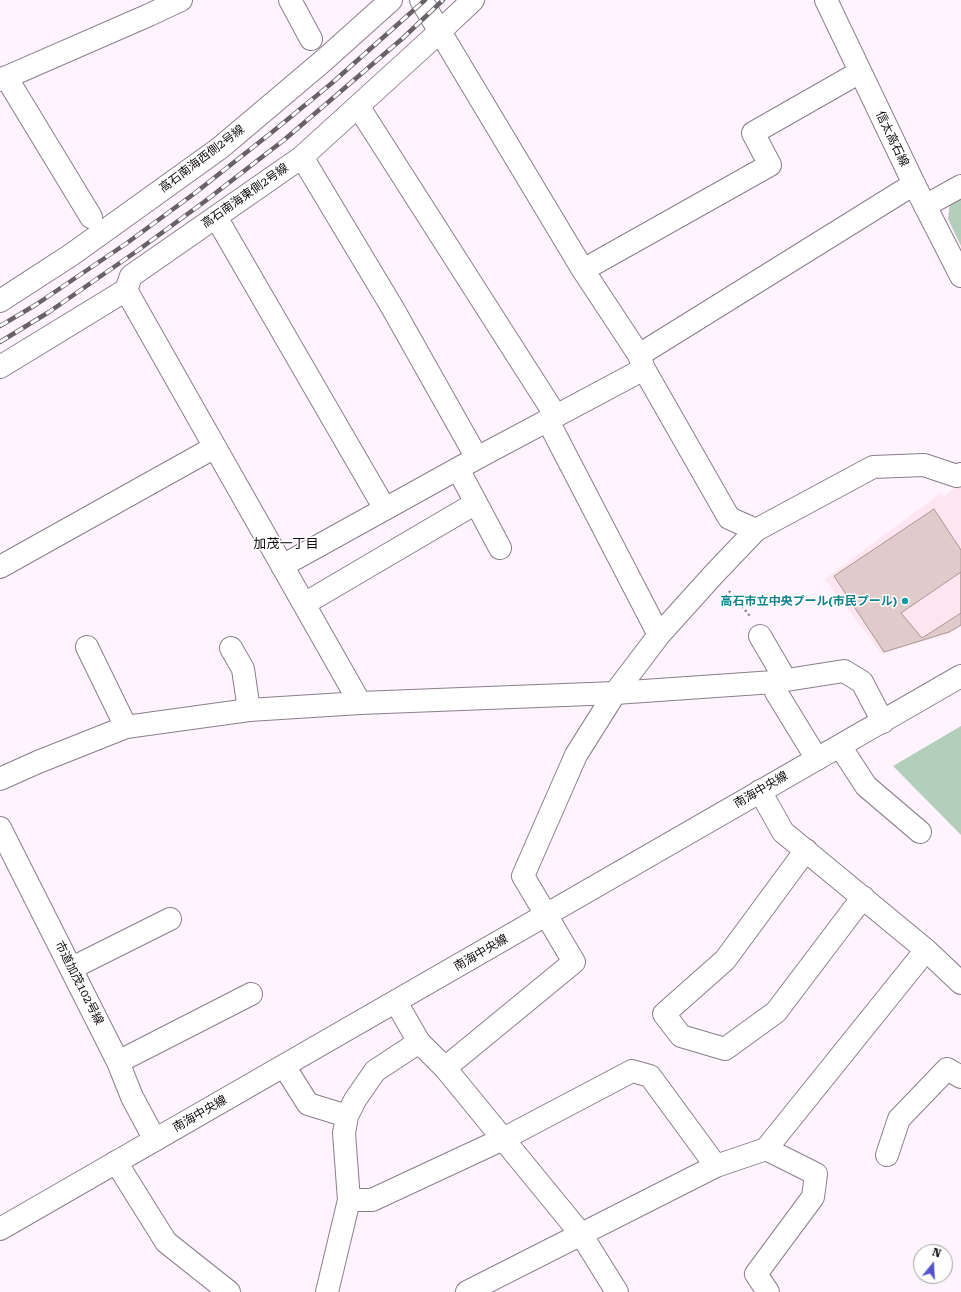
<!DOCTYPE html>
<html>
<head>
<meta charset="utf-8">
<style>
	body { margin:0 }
	#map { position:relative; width:961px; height:1292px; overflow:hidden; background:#fff3fe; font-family:"Roboto Serif",serif }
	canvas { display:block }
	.north { position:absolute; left:913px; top:1244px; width:40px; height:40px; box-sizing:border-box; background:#fff; border:1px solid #a09e9f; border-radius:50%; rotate:18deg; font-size:11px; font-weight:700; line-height:16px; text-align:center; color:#110c10 }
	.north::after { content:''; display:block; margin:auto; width:14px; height:18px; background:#5354cb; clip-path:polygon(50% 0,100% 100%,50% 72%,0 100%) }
</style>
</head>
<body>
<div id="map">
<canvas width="961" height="1292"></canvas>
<div class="north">N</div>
</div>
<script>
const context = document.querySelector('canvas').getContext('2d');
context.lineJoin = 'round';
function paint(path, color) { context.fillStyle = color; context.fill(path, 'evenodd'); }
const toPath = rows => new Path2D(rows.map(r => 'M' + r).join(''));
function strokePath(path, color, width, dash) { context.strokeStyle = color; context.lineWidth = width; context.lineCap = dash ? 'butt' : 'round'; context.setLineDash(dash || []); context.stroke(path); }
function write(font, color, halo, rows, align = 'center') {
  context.font = font + ' "Roboto Serif","Noto Sans JP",serif'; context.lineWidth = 3; context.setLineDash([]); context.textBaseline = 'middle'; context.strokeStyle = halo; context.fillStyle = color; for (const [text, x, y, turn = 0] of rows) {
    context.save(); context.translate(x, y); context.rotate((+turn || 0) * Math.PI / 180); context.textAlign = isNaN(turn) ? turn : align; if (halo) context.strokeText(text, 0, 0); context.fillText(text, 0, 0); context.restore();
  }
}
const commercial = toPath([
	[959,485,961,486,961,627,950,633,882,654,825,579,927,503,941,493,944,496]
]);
const green = toPath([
	[961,195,961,246,948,219,950,201],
	[961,726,961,835,893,766]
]);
const building = toPath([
	[934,509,961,550,961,625,949,632,884,652,834,576,934,509],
	[961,572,961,613,922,638,901,613,961,572]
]);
const path = toPath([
	[729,591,750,616]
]);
const minor = toPath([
	[290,0,311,39],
	[421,0,583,270,639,355,644,369,729,518,756,530],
	[6,77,91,217],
	[0,80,149,15,181,0],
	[358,106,556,416],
	[302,157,392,307,477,458],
	[216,217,385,509],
	[583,270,770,165,753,133,860,72],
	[126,290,360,703],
	[0,301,71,255,220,148,323,61,391,0],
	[639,355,914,184],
	[0,367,126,290,131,276,302,157,436,35,473,0],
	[548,421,659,635],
	[458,469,500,548],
	[282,566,477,458,644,369],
	[0,567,215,447],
	[304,604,476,503],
	[760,636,781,672,776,692,817,759],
	[87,647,126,727],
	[231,648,243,669,249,710],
	[840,746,866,786,920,832],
	[760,791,783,832,926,950,961,983],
	[0,828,118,1062,132,1097,155,1140],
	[806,850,725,960,664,1014,681,1036,725,1049,776,1012,863,897],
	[72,968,170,919],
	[396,1002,419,1042,445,1068,581,1234,617,1292],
	[118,1062,251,994],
	[284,1066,308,1104,347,1116],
	[445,1068,574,962,523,876,576,755,615,693,659,635,714,574,756,530,873,467,924,465,957,476,961,474],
	[766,1149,816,1174,813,1197,756,1274,768,1292],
	[887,1155,899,1119,947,1069,961,1077],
	[116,1162,166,1242,229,1292],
	[349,1200,372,1200,503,1139,632,1071,650,1076,716,1166],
	[327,1292,349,1200,344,1133,347,1116,355,1100,375,1071,419,1042],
	[467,1292,716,1166,766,1149,926,950]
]);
const tertiary = toPath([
	[925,206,961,186],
	[0,779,38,762,126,727,249,710,360,703,615,693,774,682,844,671,862,682,883,722],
	[0,1229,961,676]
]);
const secondary = toPath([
	[826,0,914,184,961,276]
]);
const rail = toPath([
	[0,326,37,304,127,243,195,193,271,133,332,83,425,0],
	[0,342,49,312,137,251,204,202,284,140,403,38,443,0]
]);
const markers = [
	[905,601,4,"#0f9aa8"]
];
const streetNames = [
	["信太高石線",892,139,64],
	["高石南海西側2号線",202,159,-37],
	["高石南海東側2号線",245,196,-35],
	["南海中央線",761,790,-30],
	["南海中央線",481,953,-30],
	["市道加茂102号線",79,983,63],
	["南海中央線",200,1114,-30]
];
const cultureNames = [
	["高石市立中央プール(市民プール)",897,601]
];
const neighbourhoodNames = [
	["加茂一丁目",286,544]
];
paint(commercial, '#fee5f0');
paint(green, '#b3cfbb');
paint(building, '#e1cbca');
strokePath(building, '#aa9695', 1);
strokePath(minor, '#8a7e8a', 24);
strokePath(tertiary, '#8a7e8a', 24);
strokePath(secondary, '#8a7e8a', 24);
strokePath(path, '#877f86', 2.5, [2, 3]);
strokePath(minor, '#fff', 22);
strokePath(tertiary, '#fff', 22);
strokePath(secondary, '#fff', 22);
strokePath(rail, '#686167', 4.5);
strokePath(rail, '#fff', 3, [9]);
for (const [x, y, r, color] of markers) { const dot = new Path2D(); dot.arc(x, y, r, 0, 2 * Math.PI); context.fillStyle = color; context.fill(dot); strokePath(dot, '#fff', 1.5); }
write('12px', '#110c10', '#fff', streetNames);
write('bold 12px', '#0d838f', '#fff', cultureNames, 'right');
write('13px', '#110c10', '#fff', neighbourhoodNames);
</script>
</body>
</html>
